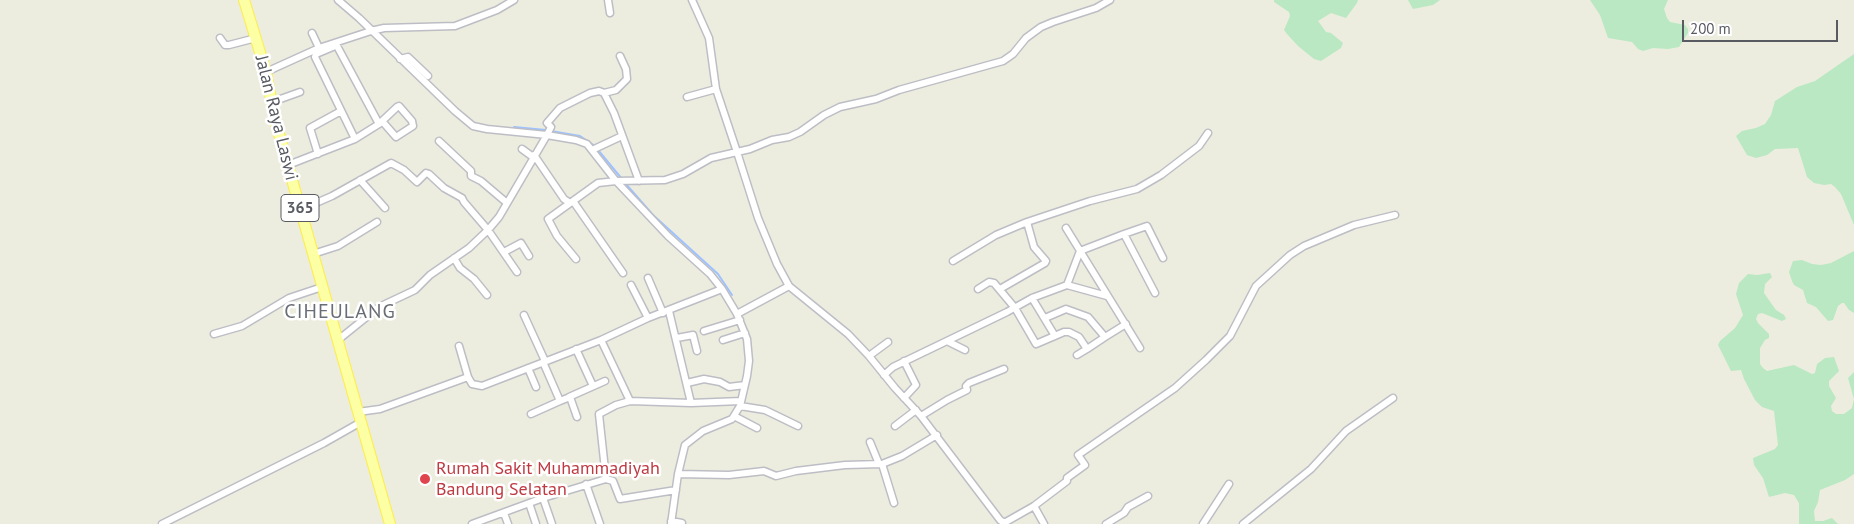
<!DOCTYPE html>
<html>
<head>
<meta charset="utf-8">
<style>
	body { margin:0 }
	#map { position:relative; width:1854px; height:524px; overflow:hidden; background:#ededdf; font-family:"PT Sans",sans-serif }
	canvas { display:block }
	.scale { position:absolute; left:1682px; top:20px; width:156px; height:22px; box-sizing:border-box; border:2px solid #595b62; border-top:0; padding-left:6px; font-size:15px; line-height:18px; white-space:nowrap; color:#595b62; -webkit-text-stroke:4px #fff; paint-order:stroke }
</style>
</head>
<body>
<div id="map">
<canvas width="1854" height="524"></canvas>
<div class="scale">200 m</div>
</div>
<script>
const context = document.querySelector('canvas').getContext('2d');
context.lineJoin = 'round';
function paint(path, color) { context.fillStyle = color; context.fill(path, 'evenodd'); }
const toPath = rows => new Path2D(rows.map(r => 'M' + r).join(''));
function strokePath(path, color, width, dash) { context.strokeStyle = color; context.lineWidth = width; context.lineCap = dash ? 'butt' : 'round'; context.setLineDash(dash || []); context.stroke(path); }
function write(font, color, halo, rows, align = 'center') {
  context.font = font + ' "PT Sans",sans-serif'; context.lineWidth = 5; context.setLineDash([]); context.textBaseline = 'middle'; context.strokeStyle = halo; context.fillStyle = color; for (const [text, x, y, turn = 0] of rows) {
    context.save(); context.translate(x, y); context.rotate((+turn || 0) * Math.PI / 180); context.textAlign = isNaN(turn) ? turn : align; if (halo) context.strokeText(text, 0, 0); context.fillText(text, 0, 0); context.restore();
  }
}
const green = toPath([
	[1274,0,1358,0,1357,3,1346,18,1331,13,1318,21,1326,32,1331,33,1343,43,1341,48,1321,61,1314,59,1298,46,1287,34,1284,30,1290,16,1289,12,1274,2],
	[1408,0,1440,0,1433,5,1413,9],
	[1590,0,1668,0,1664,9,1667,18,1670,22,1685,25,1688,29,1688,33,1679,47,1668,49,1653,48,1643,51,1638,49,1632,42,1608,38,1600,15],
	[1854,54,1854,225,1841,194,1835,187,1831,184,1824,185,1814,183,1807,177,1798,148,1775,149,1767,155,1756,158,1747,155,1736,136,1742,131,1756,128,1765,124,1771,115,1775,101,1797,87,1815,81],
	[1854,251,1854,313,1849,310,1844,303,1842,303,1838,306,1833,320,1828,321,1816,307,1807,303,1803,290,1794,285,1792,281,1789,272,1793,261,1802,260,1812,264,1821,265,1831,263],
	[1770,273,1772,277,1765,284,1764,293,1776,310,1784,315,1786,319,1782,321,1762,313,1758,314,1756,319,1758,323,1769,334,1769,338,1765,340,1760,348,1760,364,1763,368,1767,371,1794,365,1812,374,1815,373,1817,364,1825,358,1834,357,1839,371,1829,381,1829,386,1836,398,1831,406,1832,411,1836,414,1844,414,1852,408,1854,399,1848,378,1854,372,1854,474,1845,480,1820,490,1818,502,1814,511,1815,521,1823,521,1832,518,1838,524,1799,524,1799,503,1794,495,1785,493,1769,497,1763,478,1754,465,1753,458,1775,449,1778,445,1774,411,1762,407,1755,400,1744,379,1741,370,1731,371,1718,345,1720,341,1735,328,1743,315,1736,294,1739,283,1748,274,1757,275]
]);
const stream = toPath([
	[514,127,546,130],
	[551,131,580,136,595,146],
	[598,150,622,179],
	[625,183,653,215,718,274,732,295]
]);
const minor = toPath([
	[338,0,359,18,455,111,473,126,487,129,547,135,576,140,587,144,616,181,668,236,710,274,722,289,737,314,747,339,749,361,747,376,740,406,732,419,703,431,685,445,678,474,671,524],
	[608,0,610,13],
	[312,33,319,48],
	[220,38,225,45,229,45,256,38],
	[400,59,408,57,428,76],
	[266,72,319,48,371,31,384,28,455,26,497,10,514,0],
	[604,93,616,90,627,79,626,69,620,56],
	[687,97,716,89],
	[272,102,300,92],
	[355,139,315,57,316,54,335,46,337,46,379,124],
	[439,141,471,171,471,176,481,181,507,203],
	[522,149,533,157],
	[592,150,622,136],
	[318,154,310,128,341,111],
	[534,155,564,199,570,203],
	[288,165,355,139,379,124,397,107,399,106,412,121,413,126,396,137,382,121],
	[360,180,385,208],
	[573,201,623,273],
	[300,210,332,196,391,163,404,170,417,182,426,173,429,174,444,188,462,198,464,202,488,230,517,272],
	[1066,228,1140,348],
	[1124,234,1147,226,1163,258],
	[504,252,521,243,529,256],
	[313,254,338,246,377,222],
	[454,258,460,268,474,279,487,295],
	[576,259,557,236,548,219,598,183,616,181,665,180,683,174,711,158,737,152,716,89,709,38,692,0],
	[953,261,996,235,1027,222],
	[648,278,663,313],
	[631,285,648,318],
	[1067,285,1080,251,1124,234,1155,293],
	[789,286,848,334,869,356,895,388,921,416,1000,520,1004,523,1034,506,1067,481,1067,478,1085,465,1078,455,1175,388,1206,360,1230,336,1256,286,1290,255,1304,246,1354,225,1395,215],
	[978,289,989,282,994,283,1015,308,1036,344,1064,332,1069,332,1079,337,1087,349,1105,337],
	[1000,289,1045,263,1046,261,1034,247,1027,222,1090,201,1137,189,1161,175,1199,146,1208,133],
	[1032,298,1055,336],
	[669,311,691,403],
	[737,314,789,286,777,264,758,218,737,152,750,149,772,140,789,137,800,132,824,115,840,107,876,99,899,90,1003,61,1013,54,1026,38,1041,27,1053,22,1096,8,1110,0],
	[524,315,545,361],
	[1045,318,1066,309,1088,317,1105,337,1126,324],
	[704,331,740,320],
	[214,334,242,326,289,298,322,287],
	[677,338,693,335,697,351],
	[338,340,379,307,415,290,430,275,469,248,488,230,499,217,547,135,551,127,547,123,560,108,590,93,599,91,604,93,614,113,639,181],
	[601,340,630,401,691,403,741,401],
	[723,340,745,333],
	[947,341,965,350],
	[459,346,468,377],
	[576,349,593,386],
	[1077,355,1087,349],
	[869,356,888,342],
	[904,361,916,385,904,398],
	[528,368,536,387],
	[884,375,893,367,1007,312,1032,298,1067,285,1107,296],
	[687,383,704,379,720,382,729,387,745,385],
	[569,397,605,381],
	[560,401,570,397,577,417],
	[740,406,765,410,798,426],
	[358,412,380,409,468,377,472,384,482,386,601,340,648,318,722,289],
	[531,414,560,401,543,362],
	[734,416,757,428],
	[921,416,947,400,967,390,966,386,969,383,1004,369],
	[895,426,916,410],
	[870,442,879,464],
	[882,464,894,503],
	[678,474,729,475,764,471,776,476,796,471,845,465,882,464,902,456,937,435],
	[606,479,599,414,616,405,630,401],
	[586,484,600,524],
	[543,498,552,524],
	[529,503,536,524],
	[1034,506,1044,524],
	[504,513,508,524],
	[671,521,682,523],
	[162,524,324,443,361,422],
	[472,524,543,498,606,479,613,481,620,499,676,490],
	[1106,524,1124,513,1128,507,1148,496],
	[1203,524,1229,484],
	[1243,524,1311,469,1346,431,1393,398]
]);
const primary = toPath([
	[244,0,266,72,275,120,390,524]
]);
const markers = [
	[425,479,6,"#e0444e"]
];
const shields = [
	[300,208,38]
];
const shieldNames = [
	["365",300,208]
];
const streetNames = [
	["Jalan Raya Laswi",276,118,76]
];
const healthNames = [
	["Rumah Sakit Muhammadiyah",436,469],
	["Bandung Selatan",436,490]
];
const quarterNames = [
	["CIHEULANG",340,312]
];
paint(green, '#b9e8c2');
strokePath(stream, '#9ec2ff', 2);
strokePath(minor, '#bdbec5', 9);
strokePath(primary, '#fded49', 12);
strokePath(minor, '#fff', 6);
strokePath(primary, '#fcffa3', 10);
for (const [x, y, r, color] of markers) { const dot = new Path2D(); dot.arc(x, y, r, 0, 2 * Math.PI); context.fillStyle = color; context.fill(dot); strokePath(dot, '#fff', 2); }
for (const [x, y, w] of shields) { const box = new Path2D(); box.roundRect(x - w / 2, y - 13.5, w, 27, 4); context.fillStyle = '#fff'; context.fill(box); strokePath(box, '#595b62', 1); }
write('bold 16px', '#595b62', null, shieldNames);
write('18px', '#595b62', '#fff', streetNames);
write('18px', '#be3a42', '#fff', healthNames, 'left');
context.letterSpacing = '1px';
write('20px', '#696d74', '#fff', quarterNames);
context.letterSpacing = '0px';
</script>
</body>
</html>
